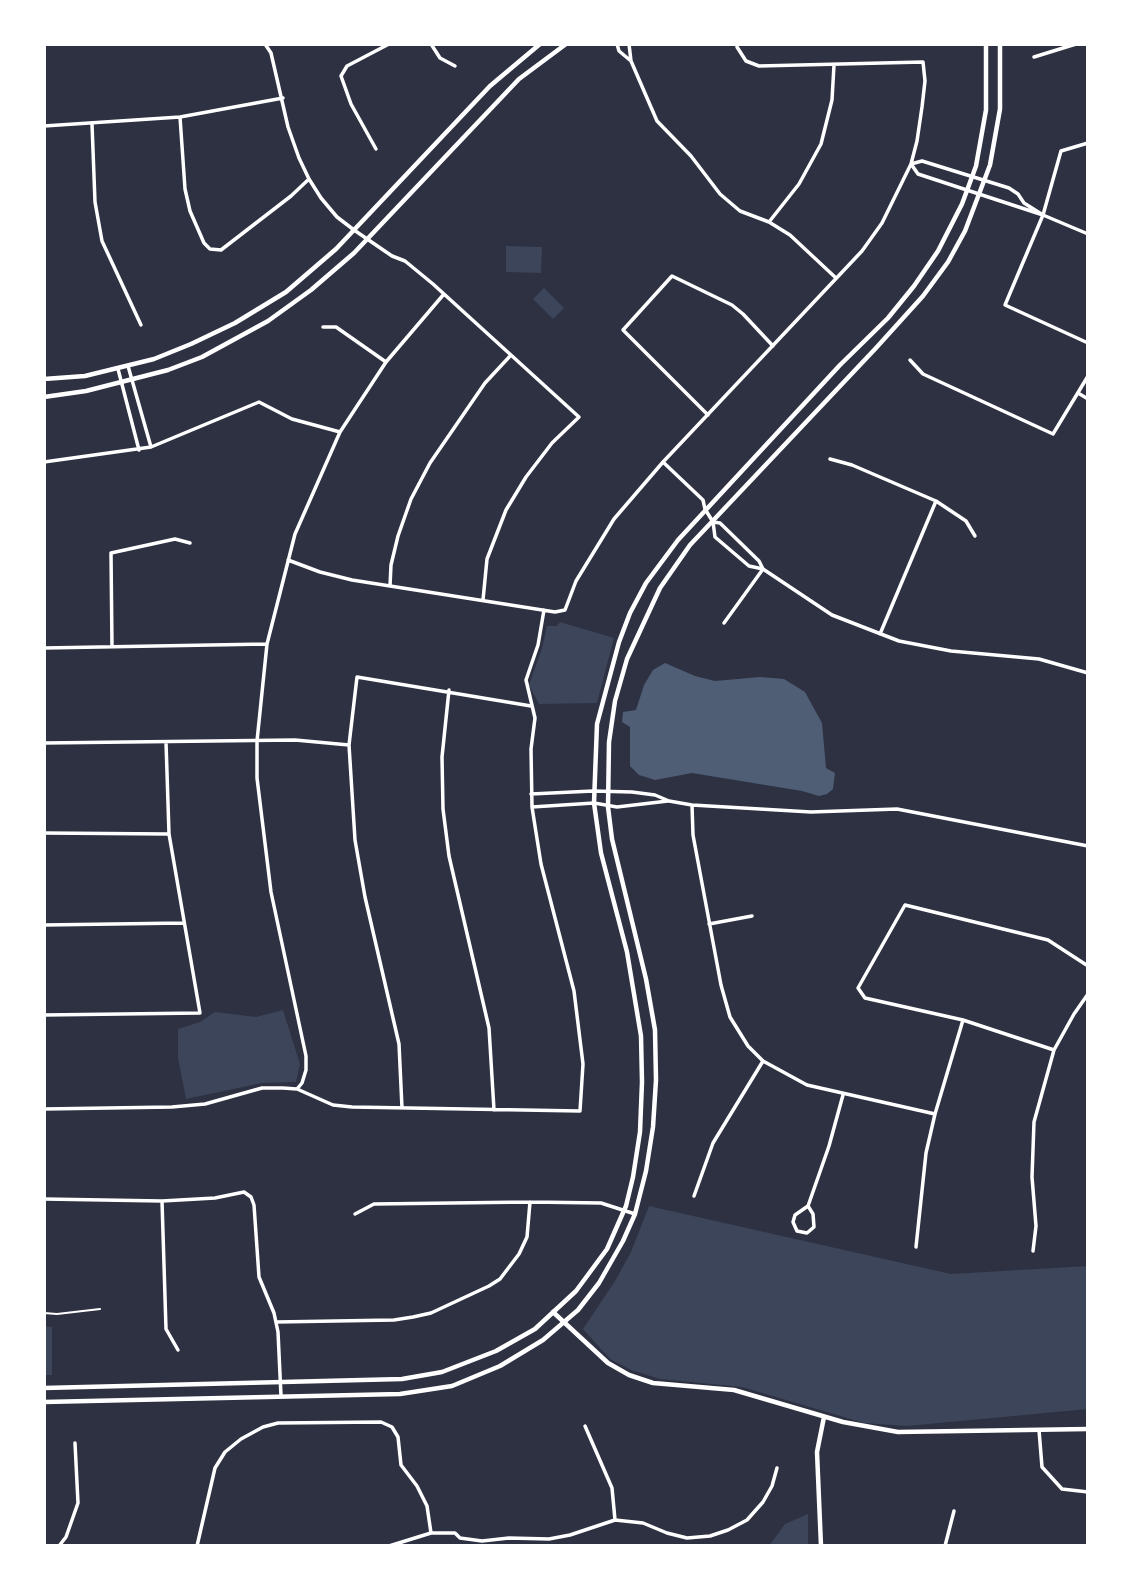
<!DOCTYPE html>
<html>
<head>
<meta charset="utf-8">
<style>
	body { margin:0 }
	#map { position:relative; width:1132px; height:1590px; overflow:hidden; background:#2d3142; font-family:Manrope,sans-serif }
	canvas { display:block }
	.frame { position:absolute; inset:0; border:46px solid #fff; pointer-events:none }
</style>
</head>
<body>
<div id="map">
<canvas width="1132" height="1590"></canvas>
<div class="frame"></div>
</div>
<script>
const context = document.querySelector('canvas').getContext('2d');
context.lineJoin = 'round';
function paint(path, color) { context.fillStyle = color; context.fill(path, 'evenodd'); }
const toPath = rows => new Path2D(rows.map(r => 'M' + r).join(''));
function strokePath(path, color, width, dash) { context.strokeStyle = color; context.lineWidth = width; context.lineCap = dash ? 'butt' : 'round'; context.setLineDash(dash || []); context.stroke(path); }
const green = toPath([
	[506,246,542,247,541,273,506,272],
	[544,288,564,308,553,319,533,299],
	[560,622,614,638,597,703,539,704,529,685,542,648,547,626,557,626],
	[283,1010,300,1064,296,1082,262,1083,186,1099,178,1058,178,1029,200,1022,215,1012,256,1017],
	[649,1206,951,1274,1088,1266,1088,1409,907,1426,864,1423,742,1387,660,1379,631,1370,610,1359,583,1329,615,1281,631,1252],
	[44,1326,52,1327,52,1375,44,1375],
	[808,1514,808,1546,769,1546,785,1524]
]);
const water = toPath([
	[665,663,695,676,715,681,760,677,784,679,805,692,822,723,826,768,835,773,833,789,827,794,819,796,802,791,692,773,655,780,639,775,630,766,630,727,622,722,623,712,636,710,644,685,653,670]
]);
const service = toPath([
	[44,1313,57,1314,100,1309]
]);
const minor = toPath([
	[265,44,271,53,288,127,299,158,309,179,321,198,337,217,354,230,392,256,405,261,433,284,579,417,552,443,526,477,506,510,487,559,483,600],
	[431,44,440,58,455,66],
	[617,44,619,51,631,61],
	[629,44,631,61,657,121,691,156,720,194,740,211,769,222,790,235,836,278],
	[1034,57,1076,44],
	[180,117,185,189,190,211,204,243,210,249,221,250,291,196,309,179],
	[92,124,95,202,102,241,141,325],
	[44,126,180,117,283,98],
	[1088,143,1061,151,1043,215,1005,305,1088,343],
	[376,149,351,104,341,76,347,66,389,44],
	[1043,215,1024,203,1018,194,1009,188,922,161,911,164,918,174,1043,215,1088,234],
	[769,222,799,184,821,144,832,100,834,65],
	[323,327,336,327,386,362],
	[910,360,923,374,1053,434,1088,376],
	[128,366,151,447],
	[118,369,139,450],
	[1078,393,1088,399],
	[708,415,623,330,672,276,732,305,743,314,773,346],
	[830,459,852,465,936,501,966,521,975,536],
	[44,462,151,447,259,402,292,419,340,432],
	[663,462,703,500,705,509,713,522,715,537,749,566,763,569,832,615,899,641,951,651,1039,659,1088,673],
	[713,522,720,523,759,561,763,569],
	[288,560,320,572,352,580,555,612,565,610,576,581,614,519,663,462,862,251,882,223,911,164,917,141,922,107,925,81,923,62,759,66,746,61,737,47],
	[390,586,391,565,398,536,411,499,430,463,485,383,511,355],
	[724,623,763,569],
	[880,634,936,501],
	[112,647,111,553,175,539,190,543],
	[44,648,267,644],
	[449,690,442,757,443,809,449,856,489,1028,494,1110],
	[44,743,295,740,349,745],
	[531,794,593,791,632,792,655,795,669,801,692,805,811,812,897,809,1088,846],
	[692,805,693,835,721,985,730,1017,748,1046,763,1061,807,1085,935,1114],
	[532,807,594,803,617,807,668,801],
	[44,833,168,834],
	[709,924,752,916],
	[44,925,183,923],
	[44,1015,200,1013,169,834,166,742],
	[1054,1050,963,1020,865,998,858,988,905,905,1048,940,1088,966],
	[297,1089,302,1083,306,1070,306,1056,271,892,257,778,257,741,267,644,295,534,340,432,386,362,444,294],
	[402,1108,399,1044,365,897,355,840,349,745,357,677,531,706],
	[44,1109,172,1107,205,1104,262,1088,283,1088,297,1089,333,1105,352,1107,580,1111,583,1064,574,991,541,864,532,807,531,749,535,718,526,680,538,645,544,610],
	[694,1196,713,1143,763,1061],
	[44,1199,162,1201,215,1198,244,1192,251,1197,254,1205,259,1277,274,1313,278,1332,281,1396],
	[162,1201,166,1329,178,1350],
	[808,1206,813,1214,814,1227,807,1233,797,1231,793,1222,795,1215,808,1206,829,1146,843,1095],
	[355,1214,374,1204,530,1202,601,1203,635,1214],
	[916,1247,926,1153,935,1114,963,1020],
	[1033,1251,1036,1226,1032,1177,1034,1122,1054,1050,1074,1014,1088,994],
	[276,1322,394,1320,413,1317,431,1313,489,1286,500,1279,519,1254,527,1237,530,1202],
	[585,1426,612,1488,615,1520],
	[1039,1430,1042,1467,1062,1489,1088,1492],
	[59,1546,66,1537,78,1503,75,1443],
	[197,1546,215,1468,225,1452,241,1439,263,1427,278,1423,381,1422,392,1427,398,1437,401,1465,417,1486,427,1506,431,1533],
	[389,1546,431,1533,455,1533,460,1538,482,1541,509,1538,549,1539,570,1535,615,1520,643,1523,667,1533,687,1538,710,1536,728,1530,747,1520,763,1502,772,1486,777,1468],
	[945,1546,954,1511]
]);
const tertiary = toPath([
	[553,1312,608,1363,629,1375,653,1383,734,1390,843,1422,898,1432,1088,1429],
	[821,1546,817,1452,824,1417]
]);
const secondary = toPath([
	[44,379,85,376,154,359,191,344,235,323,286,292,336,249,490,86,540,44],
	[44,397,86,391,168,370,202,357,268,321,311,290,354,253,519,79,566,44],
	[44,1388,402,1379,442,1372,496,1351,535,1329,576,1291,607,1249,626,1206,633,1177,640,1132,642,1082,641,1036,627,952,601,853,594,803,597,724,619,642,630,613,646,583,678,540,840,365,888,318,914,286,938,251,962,204,976,166,986,110,986,44],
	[44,1402,400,1394,452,1386,500,1366,543,1340,578,1310,599,1283,623,1241,635,1214,646,1171,653,1127,656,1080,655,1030,646,979,612,839,608,807,609,742,615,701,627,659,660,588,690,545,876,348,923,296,948,262,965,231,990,165,1000,109,1000,44]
]);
paint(green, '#3c4559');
paint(water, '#4f5d75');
strokePath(service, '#fff', 2);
strokePath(minor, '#fff', 3.5);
strokePath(tertiary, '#fff', 4.5);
strokePath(secondary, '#fff', 4.5);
</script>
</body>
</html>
